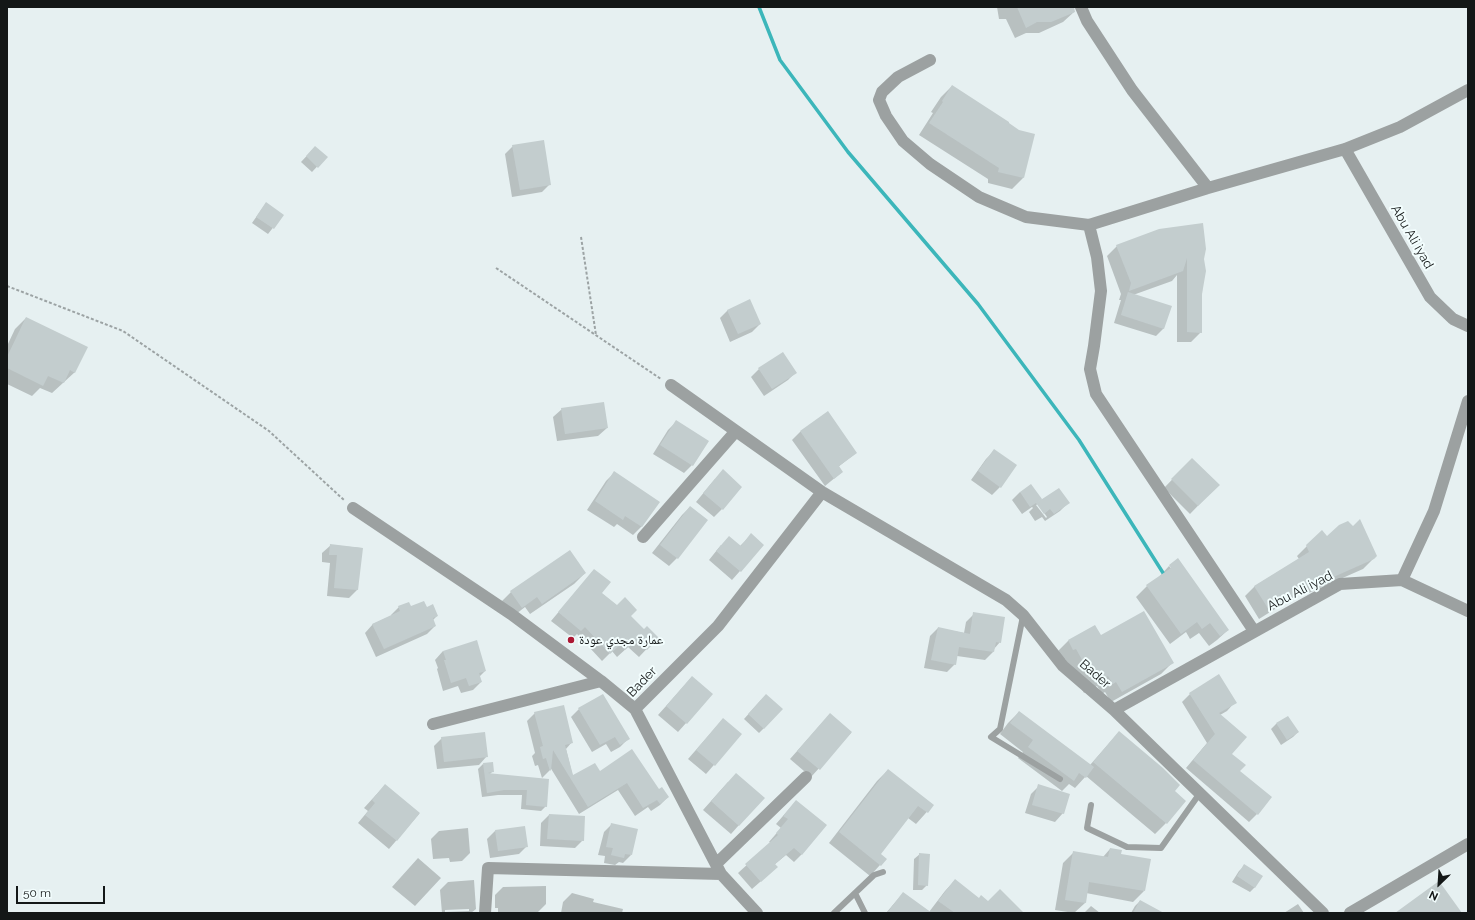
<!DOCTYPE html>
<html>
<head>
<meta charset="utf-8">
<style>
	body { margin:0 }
	#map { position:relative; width:1475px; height:920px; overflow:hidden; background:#e6f0f1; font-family:Raleway,sans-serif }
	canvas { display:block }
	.frame { position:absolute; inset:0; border:8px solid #131717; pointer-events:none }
	.north { position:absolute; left:1419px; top:864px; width:40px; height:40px; -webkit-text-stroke:3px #f3fefe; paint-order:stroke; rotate:205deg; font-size:11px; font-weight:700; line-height:16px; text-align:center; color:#131717 }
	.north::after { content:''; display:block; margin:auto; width:14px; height:18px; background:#131717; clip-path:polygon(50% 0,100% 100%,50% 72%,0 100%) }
	.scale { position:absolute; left:16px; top:886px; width:89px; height:18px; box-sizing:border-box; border:2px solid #131717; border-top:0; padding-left:5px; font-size:12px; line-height:14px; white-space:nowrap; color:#131717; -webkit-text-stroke:3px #f3fefe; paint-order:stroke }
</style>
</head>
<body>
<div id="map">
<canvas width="1475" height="920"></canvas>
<div class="frame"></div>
<div class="north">N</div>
<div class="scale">50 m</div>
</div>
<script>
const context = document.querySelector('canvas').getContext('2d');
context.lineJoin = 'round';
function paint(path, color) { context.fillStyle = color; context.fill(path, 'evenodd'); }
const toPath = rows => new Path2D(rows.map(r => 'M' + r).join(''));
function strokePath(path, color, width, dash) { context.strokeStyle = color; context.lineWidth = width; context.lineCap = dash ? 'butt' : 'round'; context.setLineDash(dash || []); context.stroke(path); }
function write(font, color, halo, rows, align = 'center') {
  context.font = font + ' Raleway,"Noto Naskh Arabic",sans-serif'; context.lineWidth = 4; context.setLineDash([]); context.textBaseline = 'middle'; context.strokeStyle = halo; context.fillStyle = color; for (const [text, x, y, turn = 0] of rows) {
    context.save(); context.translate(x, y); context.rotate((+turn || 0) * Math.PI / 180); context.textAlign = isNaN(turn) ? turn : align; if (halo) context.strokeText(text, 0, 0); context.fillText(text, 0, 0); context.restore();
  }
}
const shadow = toPath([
	[997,7,1073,7,1074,12,1063,22,1039,33,1026,33,1015,38,1006,19,999,19],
	[952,86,1019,131,1034,135,1023,178,1012,189,988,183,988,179,919,135,933,113,931,112,941,97],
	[513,146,550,184,542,192,512,197,505,154],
	[315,147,326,157,312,172,301,162],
	[266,203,283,215,268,234,252,223],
	[1117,246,1203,259,1201,332,1191,342,1177,342,1177,275,1172,281,1133,295,1164,328,1156,336,1114,323,1121,300,1119,300,1121,294,1107,256],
	[728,310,760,324,752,332,730,342,720,318],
	[26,318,75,372,52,393,40,388,32,396,7,384,7,346,15,329],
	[759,369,796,372,788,380,764,396,751,377],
	[562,409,607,428,598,436,557,441,553,417],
	[827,413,856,453,838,467,842,472,825,486,792,440,800,432],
	[676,422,692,465,684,473,653,454,668,430],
	[994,451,1000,487,992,495,971,480,986,459],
	[1192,459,1218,485,1190,514,1164,488],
	[614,473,659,502,641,527,633,535,617,524,614,527,587,510,606,481],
	[715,479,722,509,714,517,696,502],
	[1020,492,1040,499,1036,503,1068,503,1060,511,1045,521,1042,517,1035,521,1029,512,1033,508,1032,507,1022,514,1012,500],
	[1038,504,1047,517,1046,518,1036,505],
	[690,507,707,520,677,558,669,566,652,553,682,515],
	[751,535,763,545,732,580,709,560,721,545,740,546],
	[1327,537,1376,556,1363,569,1304,595,1302,592,1259,619,1245,596,1255,586,1299,559,1297,556,1307,546],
	[331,545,362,548,357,590,349,598,327,596,330,563,322,562,322,553],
	[1169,566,1228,630,1217,640,1209,646,1199,633,1190,639,1186,632,1170,644,1136,597,1147,586,1159,577],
	[594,570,601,593,630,616,644,631,657,638,639,657,628,647,617,657,612,651,602,661,577,634,573,638,551,621],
	[585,573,574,584,530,614,525,607,511,618,500,603,511,592],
	[399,607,427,608,437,616,433,620,435,626,427,634,376,657,365,633,373,624,391,616,391,615],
	[974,614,1000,642,994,649,993,652,985,660,957,656,955,664,947,672,924,668,930,636,938,628,964,633,966,622],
	[1095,626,1101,637,1172,663,1161,674,1111,702,1105,692,1102,694,1097,686,1084,693,1065,659,1062,660,1057,652,1068,641],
	[443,651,485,671,479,677,481,682,473,690,461,693,458,686,443,691,437,669,438,668,435,660],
	[692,677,712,694,678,732,658,715],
	[1190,694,1235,702,1227,711,1220,715,1231,754,1257,814,1249,822,1186,768,1207,743,1182,702],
	[761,700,764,728,759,733,744,719],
	[579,709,628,739,620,747,611,752,606,744,592,752,571,717],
	[1019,712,1090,765,1119,732,1173,791,1166,823,1155,834,1086,776,1075,788,1069,784,1062,791,1018,758,1023,752,1000,734,1008,723],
	[535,713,572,742,566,749,573,777,599,772,658,790,668,797,660,805,651,811,648,807,635,816,618,790,579,814,550,767,550,770,542,778,538,765,535,766,532,756,535,753,527,721],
	[1288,717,1298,732,1293,737,1281,745,1271,729,1276,724],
	[723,719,741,734,706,774,688,759],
	[822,723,851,733,811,777,790,759],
	[442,738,487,756,479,765,437,769,434,746],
	[483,764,493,771,489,775,548,780,546,806,541,811,521,809,522,795,498,795,482,797,478,769],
	[888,770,933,805,916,824,908,818,880,854,880,865,870,876,829,843,877,781],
	[728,782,763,798,731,834,703,810],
	[385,785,419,814,389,849,358,823,368,811,364,808],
	[1039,786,1063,813,1055,822,1025,813,1031,794],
	[796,801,802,854,794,862,786,855,774,865,768,875,752,889,738,873,771,843,769,842,781,828,776,824],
	[549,815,583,840,575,848,540,846,541,823],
	[612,824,631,855,623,863,619,862,615,865,604,863,605,856,598,855,604,832],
	[524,827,527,846,519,854,490,858,487,839,495,831],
	[468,828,470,853,462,861,450,862,449,858,433,859,431,839,439,831],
	[1110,849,1120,854,1144,891,1133,902,1086,893,1085,903,1074,913,1055,910,1063,863,1074,852,1103,857],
	[920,854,927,885,922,890,913,890,914,859],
	[418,858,441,878,415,906,392,887],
	[1244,866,1255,887,1250,892,1232,882,1239,871],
	[474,880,476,909,471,913,442,913,440,890,448,882],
	[469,909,469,911,445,912,445,910],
	[955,880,979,899,1022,913,931,913,929,912,945,891],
	[546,886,546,904,538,912,498,913,498,908,495,908,495,895,503,887],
	[572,893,594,899,593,902,623,909,622,913,561,913,563,902],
	[903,893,921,913,886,913],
	[1140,901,1158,913,1131,913,1135,906],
	[1298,904,1304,913,1284,913],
	[1091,906,1100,913,1084,913]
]);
const stream = toPath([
	[759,7,780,60,848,152,978,304,1079,440,1165,576]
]);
const building = toPath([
	[1017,7,1074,7,1075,12,1051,22,1037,22,1026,28],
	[952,85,1009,122,1009,123,1019,130,1035,134,1024,178,998,172,999,168,929,123,943,102,942,101],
	[544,140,551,185,520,190,512,145],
	[315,146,328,157,318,168,306,156],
	[266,202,284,215,274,229,256,217],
	[1203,223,1206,249,1204,259,1206,271,1202,294,1202,333,1187,332,1187,258,1183,271,1129,291,1131,283,1116,245,1159,229],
	[1128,292,1172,306,1164,329,1121,315],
	[750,299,761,324,738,334,727,310],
	[26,317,88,347,75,373,70,370,64,383,48,376,43,386,7,368,7,357],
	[783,352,797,373,772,389,758,368],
	[604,402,608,428,565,434,561,408],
	[828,411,857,453,839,466,843,472,834,479,800,431],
	[676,420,709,441,693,466,660,445],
	[994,449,1017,465,1001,488,978,471],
	[1192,458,1220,485,1198,506,1171,479],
	[723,469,742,487,723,510,703,493],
	[614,471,660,502,642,527,625,516,623,520,595,501],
	[1031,484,1042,499,1030,507,1020,492],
	[1059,488,1070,503,1054,514,1050,509,1044,514,1036,503],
	[690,506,708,520,678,559,660,545],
	[1360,519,1377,556,1374,559,1313,586,1312,583,1269,610,1254,586,1309,552,1306,545,1322,530,1327,536,1339,525,1348,521,1353,526],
	[751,533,764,545,741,572,716,551,729,536,741,546],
	[330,544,363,548,358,590,334,588,337,555,329,555],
	[570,550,586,573,542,604,537,597,522,608,510,591],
	[1178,558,1229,630,1220,636,1210,623,1202,629,1197,622,1181,634,1146,585,1171,568,1169,565],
	[594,569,611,582,602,593,617,605,625,597,637,610,631,616,644,629,647,626,659,638,647,650,636,640,625,650,621,644,610,654,585,627,581,631,558,612],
	[424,601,427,607,433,604,438,616,433,618,436,626,384,649,372,624,400,611,398,606,409,602,411,606],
	[1144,611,1174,663,1122,692,1116,682,1113,684,1108,676,1095,683,1076,649,1073,650,1068,640,1095,625,1101,635],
	[973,612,1005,617,1001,643,996,642,994,652,959,647,956,665,931,660,938,627,970,634],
	[477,640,486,671,479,673,482,682,469,686,466,678,451,683,444,660,446,660,443,651],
	[1219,674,1237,703,1219,713,1247,737,1232,754,1246,765,1240,771,1272,797,1258,815,1193,760,1215,734,1189,693],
	[692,676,713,694,687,724,666,706],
	[603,694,630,739,620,745,615,737,600,745,578,708],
	[766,694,783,709,764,729,748,714],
	[564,705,573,743,565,745,573,775,595,763,600,771,632,749,659,789,662,787,669,797,660,804,657,800,643,808,627,783,588,807,553,750,551,770,550,771,546,758,543,759,540,747,543,746,534,712],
	[1019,711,1094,767,1086,778,1079,773,1074,781,1028,747,1033,740,1010,723],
	[830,713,852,732,820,770,797,751],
	[1288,716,1299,732,1287,740,1276,723],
	[723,718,742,734,715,766,696,750],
	[1119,731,1163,768,1180,785,1175,791,1186,801,1167,824,1093,762],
	[485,732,488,757,444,762,441,737],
	[493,762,494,772,487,773,549,779,547,807,526,805,527,790,504,790,487,793,483,763],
	[888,769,934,805,928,813,918,806,881,854,887,859,881,866,839,832],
	[736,773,765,798,739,826,711,801],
	[385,784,420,813,397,841,365,815,375,803,372,800],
	[1038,784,1070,794,1064,814,1032,805],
	[796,800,827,825,802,855,794,848,775,864,778,867,761,882,745,864,778,835,776,833,788,819,783,816],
	[549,814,585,816,584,841,547,839],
	[611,823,638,829,632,855,625,854,624,858,611,855,613,848,606,847],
	[525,826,528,847,498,851,495,830],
	[1110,848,1122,850,1121,854,1151,859,1145,891,1089,882,1086,903,1065,900,1073,851,1108,857],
	[919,853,930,854,928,886,918,885],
	[1244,864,1263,876,1255,888,1237,876],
	[955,879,979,898,981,895,988,901,1000,889,1024,913,955,913,938,901],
	[1439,881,1462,913,1395,913],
	[903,892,932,913,887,913],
	[1140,900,1164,913,1133,913]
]);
const path = toPath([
	[581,237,596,335],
	[496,268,661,379],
	[7,286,123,331,269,431,345,501]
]);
const lane = toPath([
	[1023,616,1000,729,991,737,1060,779],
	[1091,805,1087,828,1127,847,1161,848,1200,793],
	[855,893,865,913],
	[834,913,874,875,883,872]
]);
const street = toPath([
	[1081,7,1087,21,1132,90,1208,188],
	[930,60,898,77,882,92,879,100,886,116,903,141,930,164,979,197,1026,217,1089,225,1208,188,1345,149,1400,127,1468,90],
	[1345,149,1430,297,1453,319,1468,326],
	[1089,225,1097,257,1101,291,1094,346,1090,369,1096,394,1254,631],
	[671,385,822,492,1006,600,1023,615,1063,666,1114,710,1323,913],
	[353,508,511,614,601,681,635,709],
	[643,537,736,431],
	[1402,580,1468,611],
	[1114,710,1340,584,1402,580,1434,511,1468,401],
	[433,724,601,681],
	[716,864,806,777],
	[485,913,488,868,721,874],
	[757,913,721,874,635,709,718,626,822,492],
	[1350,913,1468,844]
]);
const markers = [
	[571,640,4,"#ac1733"]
];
const streetNames = [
	["Abu Ali iyad",1412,237,60],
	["Abu Ali iyad",1300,591,-27],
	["Bader",1095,674,41],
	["Bader",642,682,-46]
];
const poiNames = [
	["عمارة مجدي عودة",579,640]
];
paint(shadow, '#0003');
strokePath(stream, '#3cb6ba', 3.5);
paint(building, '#c3cdce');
strokePath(path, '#9ca3a4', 2, [3, 2]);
strokePath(lane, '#9ca1a1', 6);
strokePath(street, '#9ca1a1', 12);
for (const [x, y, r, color] of markers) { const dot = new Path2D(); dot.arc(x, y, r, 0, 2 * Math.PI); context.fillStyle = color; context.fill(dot); strokePath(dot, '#f3fefe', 1.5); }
write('13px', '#131717', '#f3fefe', streetNames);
write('13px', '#131717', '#f3fefe', poiNames, 'left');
</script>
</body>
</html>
